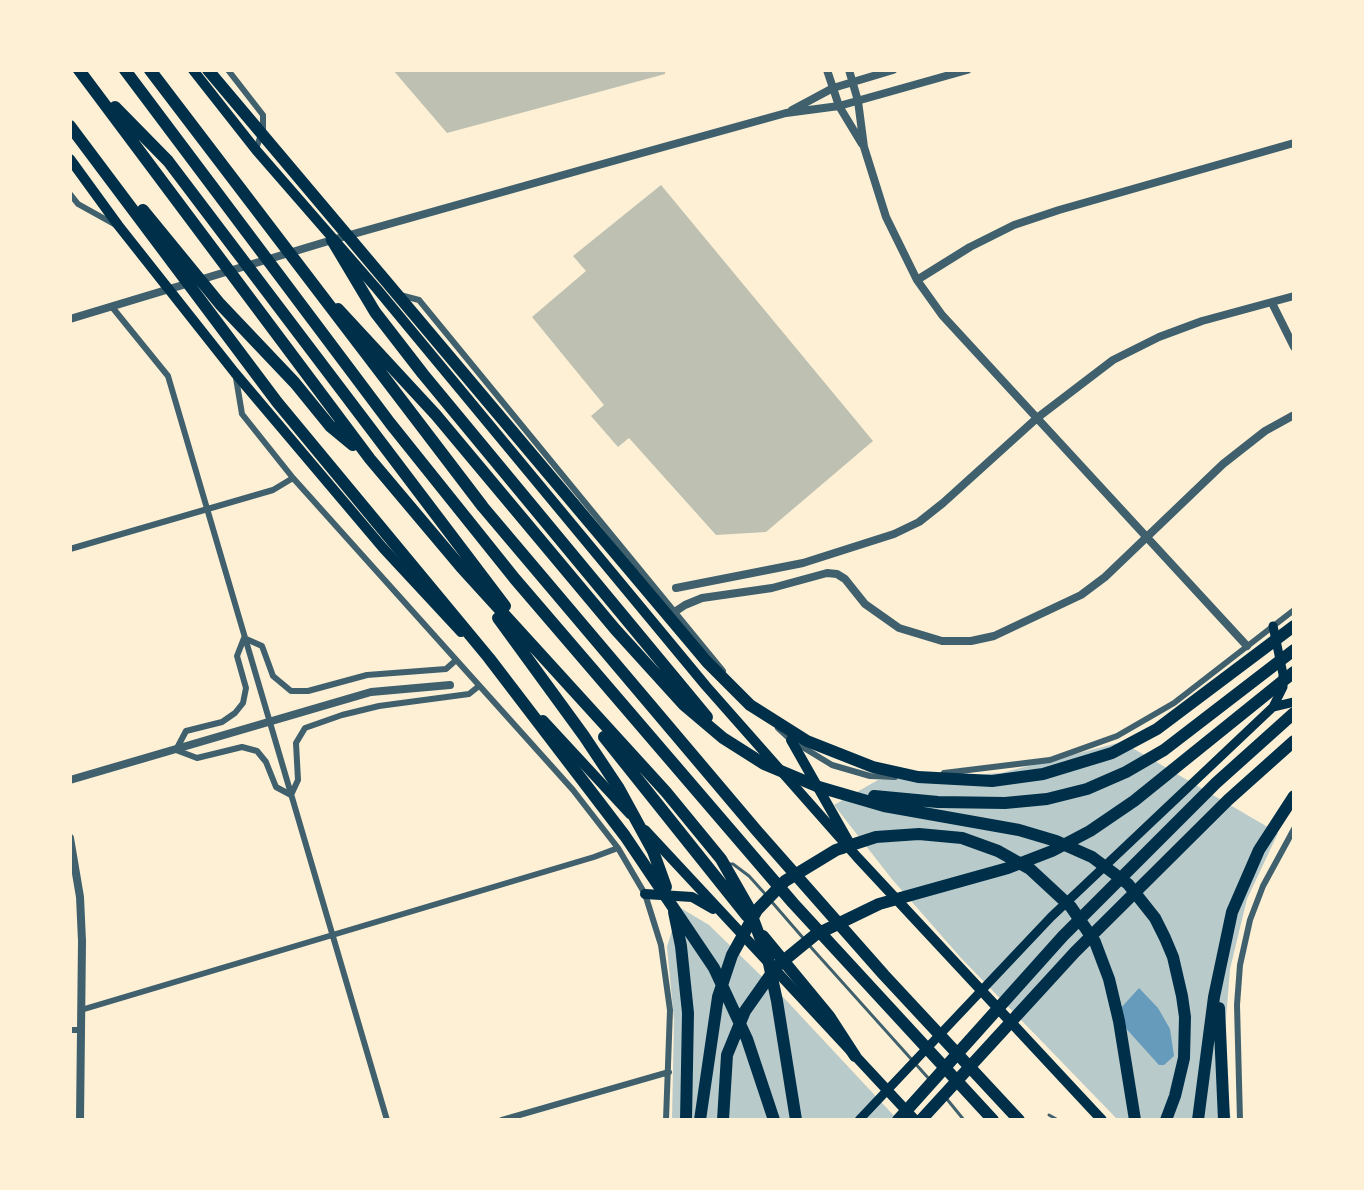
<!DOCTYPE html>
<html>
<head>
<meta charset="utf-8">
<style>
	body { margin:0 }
	#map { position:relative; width:1364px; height:1190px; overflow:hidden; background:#fdf0d5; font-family:Overpass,sans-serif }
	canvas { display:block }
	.frame { position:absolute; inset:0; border:72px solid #fdf0d5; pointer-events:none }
</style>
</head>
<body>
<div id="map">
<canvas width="1364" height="1190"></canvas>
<div class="frame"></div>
</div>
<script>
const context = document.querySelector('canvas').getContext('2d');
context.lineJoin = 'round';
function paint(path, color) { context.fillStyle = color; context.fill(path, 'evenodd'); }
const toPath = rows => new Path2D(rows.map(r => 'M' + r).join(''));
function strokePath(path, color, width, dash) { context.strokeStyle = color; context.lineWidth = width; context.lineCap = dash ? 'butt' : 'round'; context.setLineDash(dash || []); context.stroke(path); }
const green = toPath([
	[1122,742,1278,833,1247,899,1230,969,1226,1019,1227,1095,1231,1119,1117,1119,961,958,891,878,834,805,878,780,1001,773],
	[1139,988,1137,1039,1122,1024],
	[679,907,709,925,785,999,897,1119,672,1119,674,1020,667,947]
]);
const water = toPath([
	[1139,988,1158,1008,1170,1029,1174,1056,1164,1065,1159,1065,1122,1024,1120,1009]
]);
const building = toPath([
	[393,70,665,70,665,74,447,133],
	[661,185,873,441,766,532,716,535,629,438,618,447,591,416,604,405,532,317,586,271,573,256]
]);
const service = toPath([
	[727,864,733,864,749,876,767,896],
	[771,901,804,939],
	[808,944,930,1080],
	[946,1098,964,1120],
	[1049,1115,1058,1120]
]);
const minor = toPath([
	[228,70,263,115,263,129,256,149],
	[70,194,78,204,114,224],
	[400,295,419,300,723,671],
	[112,307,168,376,387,1120],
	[236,378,242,414,293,478,573,790,618,848,645,894,661,945,670,1010,666,1120],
	[70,549,273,490,293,478],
	[455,661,446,669,367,675,308,691,291,691,273,676,262,646,244,638,237,656,246,688,243,703,235,713,222,722,186,731,176,750,197,758,242,747,257,751,266,762,276,787,291,795,298,780,296,743,305,728,342,715,379,706,469,694,479,686],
	[778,728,791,740,832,765,870,776,895,777],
	[944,773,1050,760,1117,736,1174,703,1294,610],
	[81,1010,594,857,618,848],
	[70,1030,81,1030],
	[502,1120,669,1072],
	[1240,1120,1237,1005,1240,965,1250,920,1263,886,1294,829]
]);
const tertiary = toPath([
	[827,70,839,106,862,144],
	[849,70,858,101,864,147,886,217,917,280,942,315,1247,646],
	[792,110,833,88,893,70],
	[917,280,970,247,1014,225,1059,210,1294,143],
	[1272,303,1294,347],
	[70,319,332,240,588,168,786,113,839,106,967,70],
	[676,588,803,563,894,534,919,522,943,503,1037,418,1113,360,1159,337,1202,321,1294,296],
	[676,611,685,605,702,598,772,588,827,573,837,574,845,579,865,604,899,628,942,641,971,641,994,636,1081,595,1105,577,1223,464,1265,431,1294,415],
	[70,780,371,692,450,685],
	[70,838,80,897,82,941,80,1120]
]);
const secondary = toPath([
	[1273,707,1294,702],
	[859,1120,1051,917,1273,707,1283,687,1283,674,1273,626]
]);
const trunk = toPath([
	[193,70,256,150,377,289,706,686,857,857,1102,1120],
	[70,159,118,225,235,373,383,548,461,632],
	[543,720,630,814],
	[791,740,850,844],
	[645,830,915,1120],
	[645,894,692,897,713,909]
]);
const motorway = toPath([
	[79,70,370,459,461,567,666,792,721,859,749,908,768,959,777,1001,796,1120],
	[125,70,390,423,515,579,793,903,993,1120],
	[150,70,483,507,757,831,884,975,1019,1120],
	[208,70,707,662,750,705,807,741,873,767,918,777,992,781,1043,774,1112,753,1157,729,1294,626],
	[115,107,168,161,505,606],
	[70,126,277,402,489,658,625,836,714,968,747,1039,774,1120],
	[143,210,220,304,295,383,330,426,353,445],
	[332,240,375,312,423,374,707,717],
	[338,309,436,415,615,629,684,705,723,738,764,764,819,787,884,806,1019,830,1056,841,1092,857,1128,884,1155,918,1165,938,1173,957,1182,996,1185,1017,1184,1058,1175,1096,1166,1120],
	[498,618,584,736,618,787,653,851,666,887],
	[604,737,747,916],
	[874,796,938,802,1005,803,1047,799,1087,789,1126,772,1164,750,1294,650],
	[674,912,681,946,688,1013,686,1120],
	[763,936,829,1016,855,1056],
	[1219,1008,1224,1120],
	[700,1120,718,997,732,955,757,910,785,881,836,850,876,837,919,834,962,838,998,851,1030,869,1071,907,1095,942,1109,979,1119,1021,1135,1120],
	[723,1120,727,1055,745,1011,776,967,815,935,879,904,1008,868,1052,851,1090,831,1134,801,1294,672],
	[898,1120,1063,936,1216,783,1294,713],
	[921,1120,1075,952,1228,800,1294,741],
	[1198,1120,1214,997,1232,912,1259,850,1294,796]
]);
paint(green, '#b9caca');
paint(water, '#669bbc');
paint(building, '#bec0b2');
strokePath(service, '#3f606c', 3);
strokePath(minor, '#3f606c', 6);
strokePath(tertiary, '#3f606c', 8);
strokePath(secondary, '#003049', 9);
strokePath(trunk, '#003049', 10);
strokePath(motorway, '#003049', 12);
</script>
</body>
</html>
